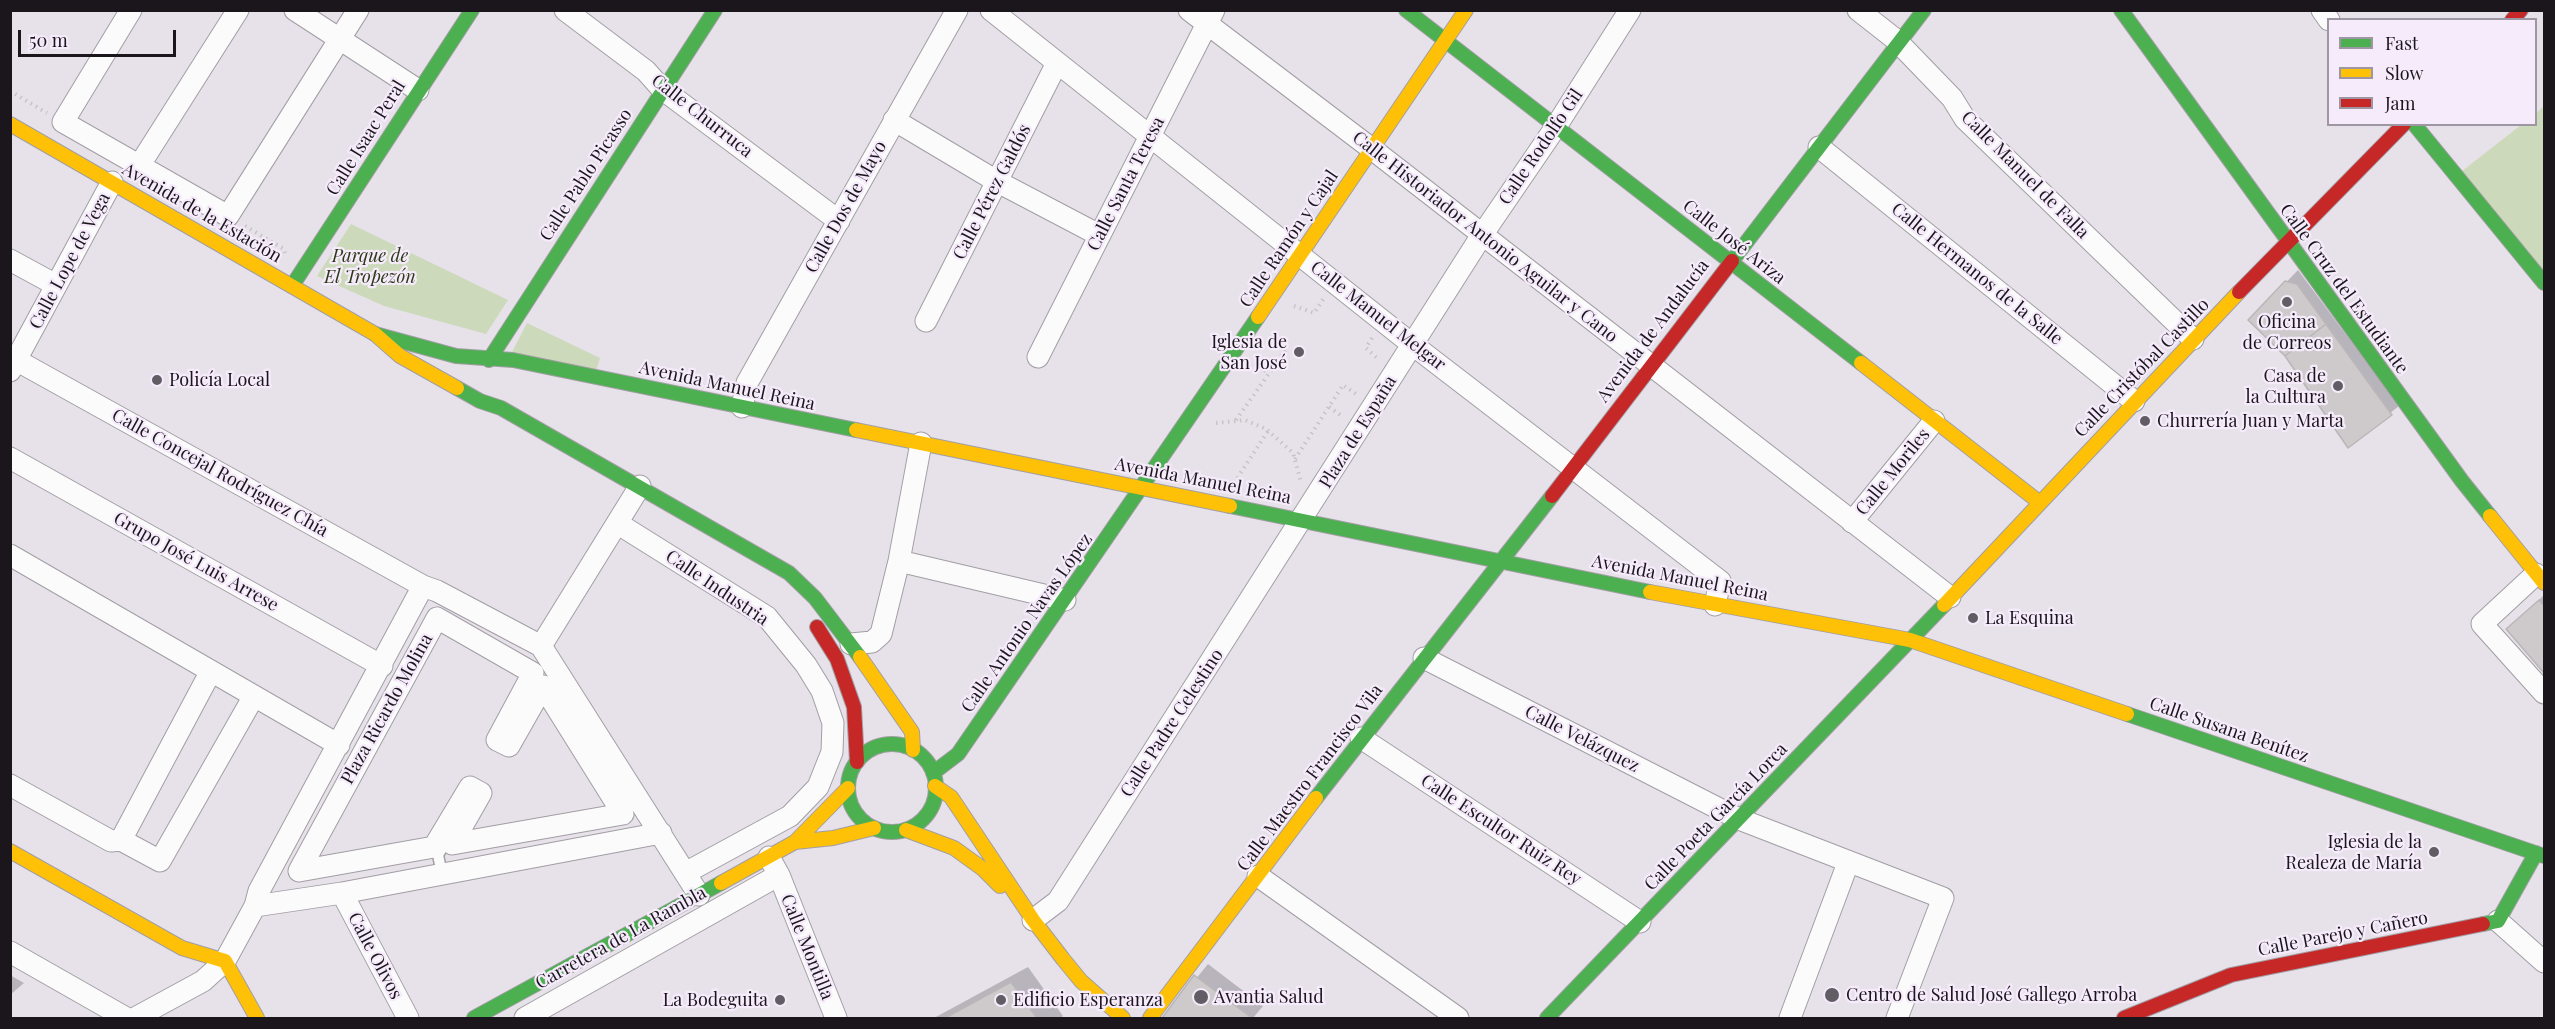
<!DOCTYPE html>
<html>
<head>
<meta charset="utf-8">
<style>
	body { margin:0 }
	#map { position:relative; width:2555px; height:1029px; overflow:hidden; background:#e7e2ea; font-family:"Playfair Display",serif }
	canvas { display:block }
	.frame { position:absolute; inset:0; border:12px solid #1a161c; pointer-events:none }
	.legend { position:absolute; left:2327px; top:18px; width:210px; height:108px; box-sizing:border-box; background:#f6ebfb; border:2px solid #9e96a2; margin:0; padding:8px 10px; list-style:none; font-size:18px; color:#1a161c }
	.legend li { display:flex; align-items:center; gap:12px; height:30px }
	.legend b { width:30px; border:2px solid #9e96a2 }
	.scale { position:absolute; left:18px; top:30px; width:158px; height:27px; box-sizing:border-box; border:3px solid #1a161c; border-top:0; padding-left:8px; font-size:18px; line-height:21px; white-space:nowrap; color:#1a161c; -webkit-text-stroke:4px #f6ebfb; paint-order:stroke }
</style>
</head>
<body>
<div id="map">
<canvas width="2555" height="1029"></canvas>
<div class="frame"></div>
<ul class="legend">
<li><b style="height:8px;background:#4caf50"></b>Fast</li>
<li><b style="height:8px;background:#ffc107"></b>Slow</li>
<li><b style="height:8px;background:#c62828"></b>Jam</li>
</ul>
<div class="scale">50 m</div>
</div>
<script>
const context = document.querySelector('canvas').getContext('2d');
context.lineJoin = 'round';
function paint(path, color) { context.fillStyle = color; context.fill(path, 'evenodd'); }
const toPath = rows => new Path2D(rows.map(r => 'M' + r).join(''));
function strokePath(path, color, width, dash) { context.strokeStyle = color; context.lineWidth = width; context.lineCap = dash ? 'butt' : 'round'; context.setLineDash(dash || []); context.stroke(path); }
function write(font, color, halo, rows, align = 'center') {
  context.font = font + ' "Playfair Display",serif'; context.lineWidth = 4.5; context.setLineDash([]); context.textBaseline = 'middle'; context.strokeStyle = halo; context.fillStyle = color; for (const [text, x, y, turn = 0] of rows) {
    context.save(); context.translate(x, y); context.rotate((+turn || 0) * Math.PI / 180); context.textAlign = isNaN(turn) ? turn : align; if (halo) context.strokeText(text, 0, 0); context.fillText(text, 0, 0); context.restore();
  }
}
const green = toPath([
	[2544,106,2544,276,2457,175,2521,125,2536,124,2536,113],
	[351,224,508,300,486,334,384,306,317,276],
	[527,323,600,358,595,374,510,356]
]);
const shadow = toPath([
	[2298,270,2399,406,2348,446,2286,355,2250,320],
	[2544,595,2544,670,2508,629],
	[1208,964,1263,1006,1253,1018,1164,1018],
	[1028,967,1063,1016,1061,1018,934,1018],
	[10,975,24,983,10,995]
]);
const building = toPath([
	[2285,281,2297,284,2326,324,2285,356,2248,320,2285,281],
	[2326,324,2392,415,2348,448,2285,356,2326,324],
	[2539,600,2544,606,2544,673,2506,629,2539,600],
	[1194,975,1252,1018,1162,1018,1194,975],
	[1011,982,1037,1018,945,1018,1011,982]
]);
const path = toPath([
	[10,91,47,113],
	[245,226,284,249,285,253],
	[1294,306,1314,313,1324,298],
	[1372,338,1366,348,1379,360],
	[1255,363,1269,374],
	[1329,407,1343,417],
	[1236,420,1287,348,1274,337],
	[1216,423,1245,420,1266,429,1293,453,1301,482],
	[1295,459,1343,385,1356,394],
	[1234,483,1268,431]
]);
const lane = toPath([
	[442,874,438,855,445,843]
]);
const street = toPath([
	[131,10,63,122,228,216,358,10],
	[295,10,418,90],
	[565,10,646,71,662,89,839,221],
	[991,10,1413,345,1720,581,1715,605],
	[1189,10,1372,149,1950,597],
	[1858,10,1895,39,1952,98,1965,119,2193,339],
	[2322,10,2329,20],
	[894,120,998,182,1099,235],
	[1819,147,2134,401],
	[139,166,238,10],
	[10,260,56,285],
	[926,321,1057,63],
	[1038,357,1214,10],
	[16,360,423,586,437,591,541,646,699,895],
	[10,371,112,182],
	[742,407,747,383,957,10],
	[10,458,382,666],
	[1852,522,1934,421],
	[617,523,767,617,806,665,822,691,833,723,832,752,818,787,790,816,687,872],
	[10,555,339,745],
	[899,561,1065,600],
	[2536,574,2482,624,2544,693],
	[437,618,533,673,497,740,509,746,543,686,623,814,452,844,481,793,470,787,434,847,299,871,437,618],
	[851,644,872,642,881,634,899,561,921,443],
	[541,646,640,486],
	[1424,658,1739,819,1943,898,1897,1018],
	[1361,738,1640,922],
	[10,785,111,841,121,840,211,671],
	[121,840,160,861,254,696],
	[779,875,836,1018],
	[1258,876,1458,1018],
	[342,893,408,1018],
	[255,906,342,893,661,833],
	[1033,920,1058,901,1482,235,1555,128,1630,10],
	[2498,921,2544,962],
	[10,952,126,1018],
	[135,1018,203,981,225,961,255,906,259,891,423,586],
	[525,1018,779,875,769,857],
	[1790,1018,1848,863]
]);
const fast = toPath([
	[1406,10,1861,363],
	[2121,10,2462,481,2490,516],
	[2414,124,2544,283],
	[1732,261,1924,10],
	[292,286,472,10],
	[375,334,456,356,513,360,856,430],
	[489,360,715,10],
	[457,388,480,401,501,408,789,573,815,598,860,657],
	[1230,506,1650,592],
	[2127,714,2544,856],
	'848 788a44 44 0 1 1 88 0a44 44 0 1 1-88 0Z',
	[933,773,958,754,1258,317],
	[1316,798,1552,496],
	[2483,924,2498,921,2536,853],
	[474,1018,721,883],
	[1547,1018,1944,605]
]);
const slow = toPath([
	[10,124,375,334,400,356,457,388],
	[1258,317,1466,10],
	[1861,363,2039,502],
	[856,430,1230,506],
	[2490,516,2544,583],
	[1650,592,1910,640,2127,714],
	[1944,605,2239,292],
	[860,657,912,732,913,750],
	[935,786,951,797,1033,920,1063,959,1081,981,1123,1018],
	[906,830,954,848,983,869,1000,886],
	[795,842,833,838,874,828],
	[10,851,182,948,225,961,257,1018],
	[721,883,795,842,848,788],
	[1150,1018,1316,798]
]);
const jam = toPath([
	[2512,20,2521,10],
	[2239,292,2404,124],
	[1552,496,1732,261],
	[817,627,837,659,854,707,857,762],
	[2124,1018,2231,975,2483,924]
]);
const markers = [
	[2287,302,6,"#625d64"],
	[1299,352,6,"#625d64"],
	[157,380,6,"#625d64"],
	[2338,386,6,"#625d64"],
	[2145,421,6,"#625d64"],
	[1973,618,6,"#625d64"],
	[2434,852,6,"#625d64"],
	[1832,995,8,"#625d64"],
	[1201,997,8,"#625d64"],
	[780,1000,6,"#625d64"],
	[1001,1000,6,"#625d64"]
];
const streetNames = [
	["Calle Churruca",702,116,38],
	["Calle Isaac Peral",366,138,-58],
	["Calle Rodolfo Gil",1541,147,-56],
	["Calle Pablo Picasso",586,175,-57],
	["Calle Manuel de Falla",2025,175,45],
	["Calle Santa Teresa",1126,184,-63],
	["Calle Pérez Galdós",992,192,-63],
	["Calle Dos de Mayo",846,207,-61],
	["Avenida de la Estación",202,213,30],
	["Calle Historiador Antonio Aguilar y Cano",1485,237,38],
	["Calle Ramón y Cajal",1289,239,-56],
	["Calle José Ariza",1734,242,38],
	["Calle Lope de Vega",70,261,-62],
	["Calle Hermanos de la Salle",1977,274,39],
	["Calle Cruz del Estudiante",2344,289,54],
	["Calle Manuel Melgar",1378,316,38],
	["Avenida de Andalucía",1653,331,-53],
	["Calle Cristóbal Castillo",2142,368,-46],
	["Avenida Manuel Reina",727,386,12],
	["Plaza de España",1358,432,-58],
	["Calle Moriles",1893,472,-51],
	["Calle Concejal Rodríguez Chía",220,473,29],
	["Avenida Manuel Reina",1203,481,11],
	["Grupo José Luis Arrese",196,562,29],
	["Avenida Manuel Reina",1680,578,11],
	["Calle Industria",717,588,34],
	["Calle Antonio Navas López",1027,623,-55],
	["Plaza Ricardo Molina",387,709,-61],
	["Calle Padre Celestino",1172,723,-57],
	["Calle Susana Benítez",2229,730,19],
	["Calle Velázquez",1582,739,27],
	["Calle Maestro Francisco Vila",1310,778,-53],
	["Calle Poeta García Lorca",1716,817,-46],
	["Calle Escultor Ruiz Rey",1501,830,33],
	["Calle Parejo y Cañero",2343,934,-11],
	["Carretera de La Rambla",621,938,-29],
	["Calle Montilla",807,947,68],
	["Calle Olivos",375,956,62]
];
const parkNames = [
	["Parque de",370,256],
	["El Tropezón",370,277]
];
const poiNames = [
	["Oficina",2287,322,"center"],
	["de Correos",2287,343,"center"],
	["Iglesia de",1287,342,"right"],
	["San José",1287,363,"right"],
	["Casa de",2326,376,"right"],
	["la Cultura",2326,397,"right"],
	["Policía Local",169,380],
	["Churrería Juan y Marta",2157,421],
	["La Esquina",1985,618],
	["Iglesia de la",2422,842,"right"],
	["Realeza de María",2422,863,"right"],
	["Centro de Salud José Gallego Arroba",1846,995],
	["Avantia Salud",1214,997],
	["La Bodeguita",768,1000,"right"],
	["Edificio Esperanza",1013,1000]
];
paint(green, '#cdd9bb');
paint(shadow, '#0003');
paint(building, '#cecacb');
strokePath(building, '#bab6b7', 1.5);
strokePath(lane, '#a29ea4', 13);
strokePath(street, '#a29ea4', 23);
strokePath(fast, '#a29ea4', 16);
strokePath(slow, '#a29ea4', 16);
strokePath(jam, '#a29ea4', 16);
strokePath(path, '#c6c4c6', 4, [1.5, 4.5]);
strokePath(lane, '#fbfbfc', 10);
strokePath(street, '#fbfbfc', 21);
strokePath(fast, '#4caf50', 14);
strokePath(slow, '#ffc107', 14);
strokePath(jam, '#c62828', 14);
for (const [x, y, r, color] of markers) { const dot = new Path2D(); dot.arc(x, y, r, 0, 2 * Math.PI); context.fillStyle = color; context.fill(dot); strokePath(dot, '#f6ebfb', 2); }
write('18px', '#1a161c', '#f6ebfb', streetNames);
write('italic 18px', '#2b3915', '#f6ebfb', parkNames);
write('18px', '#1a161c', '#f6ebfb', poiNames, 'left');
</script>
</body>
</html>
